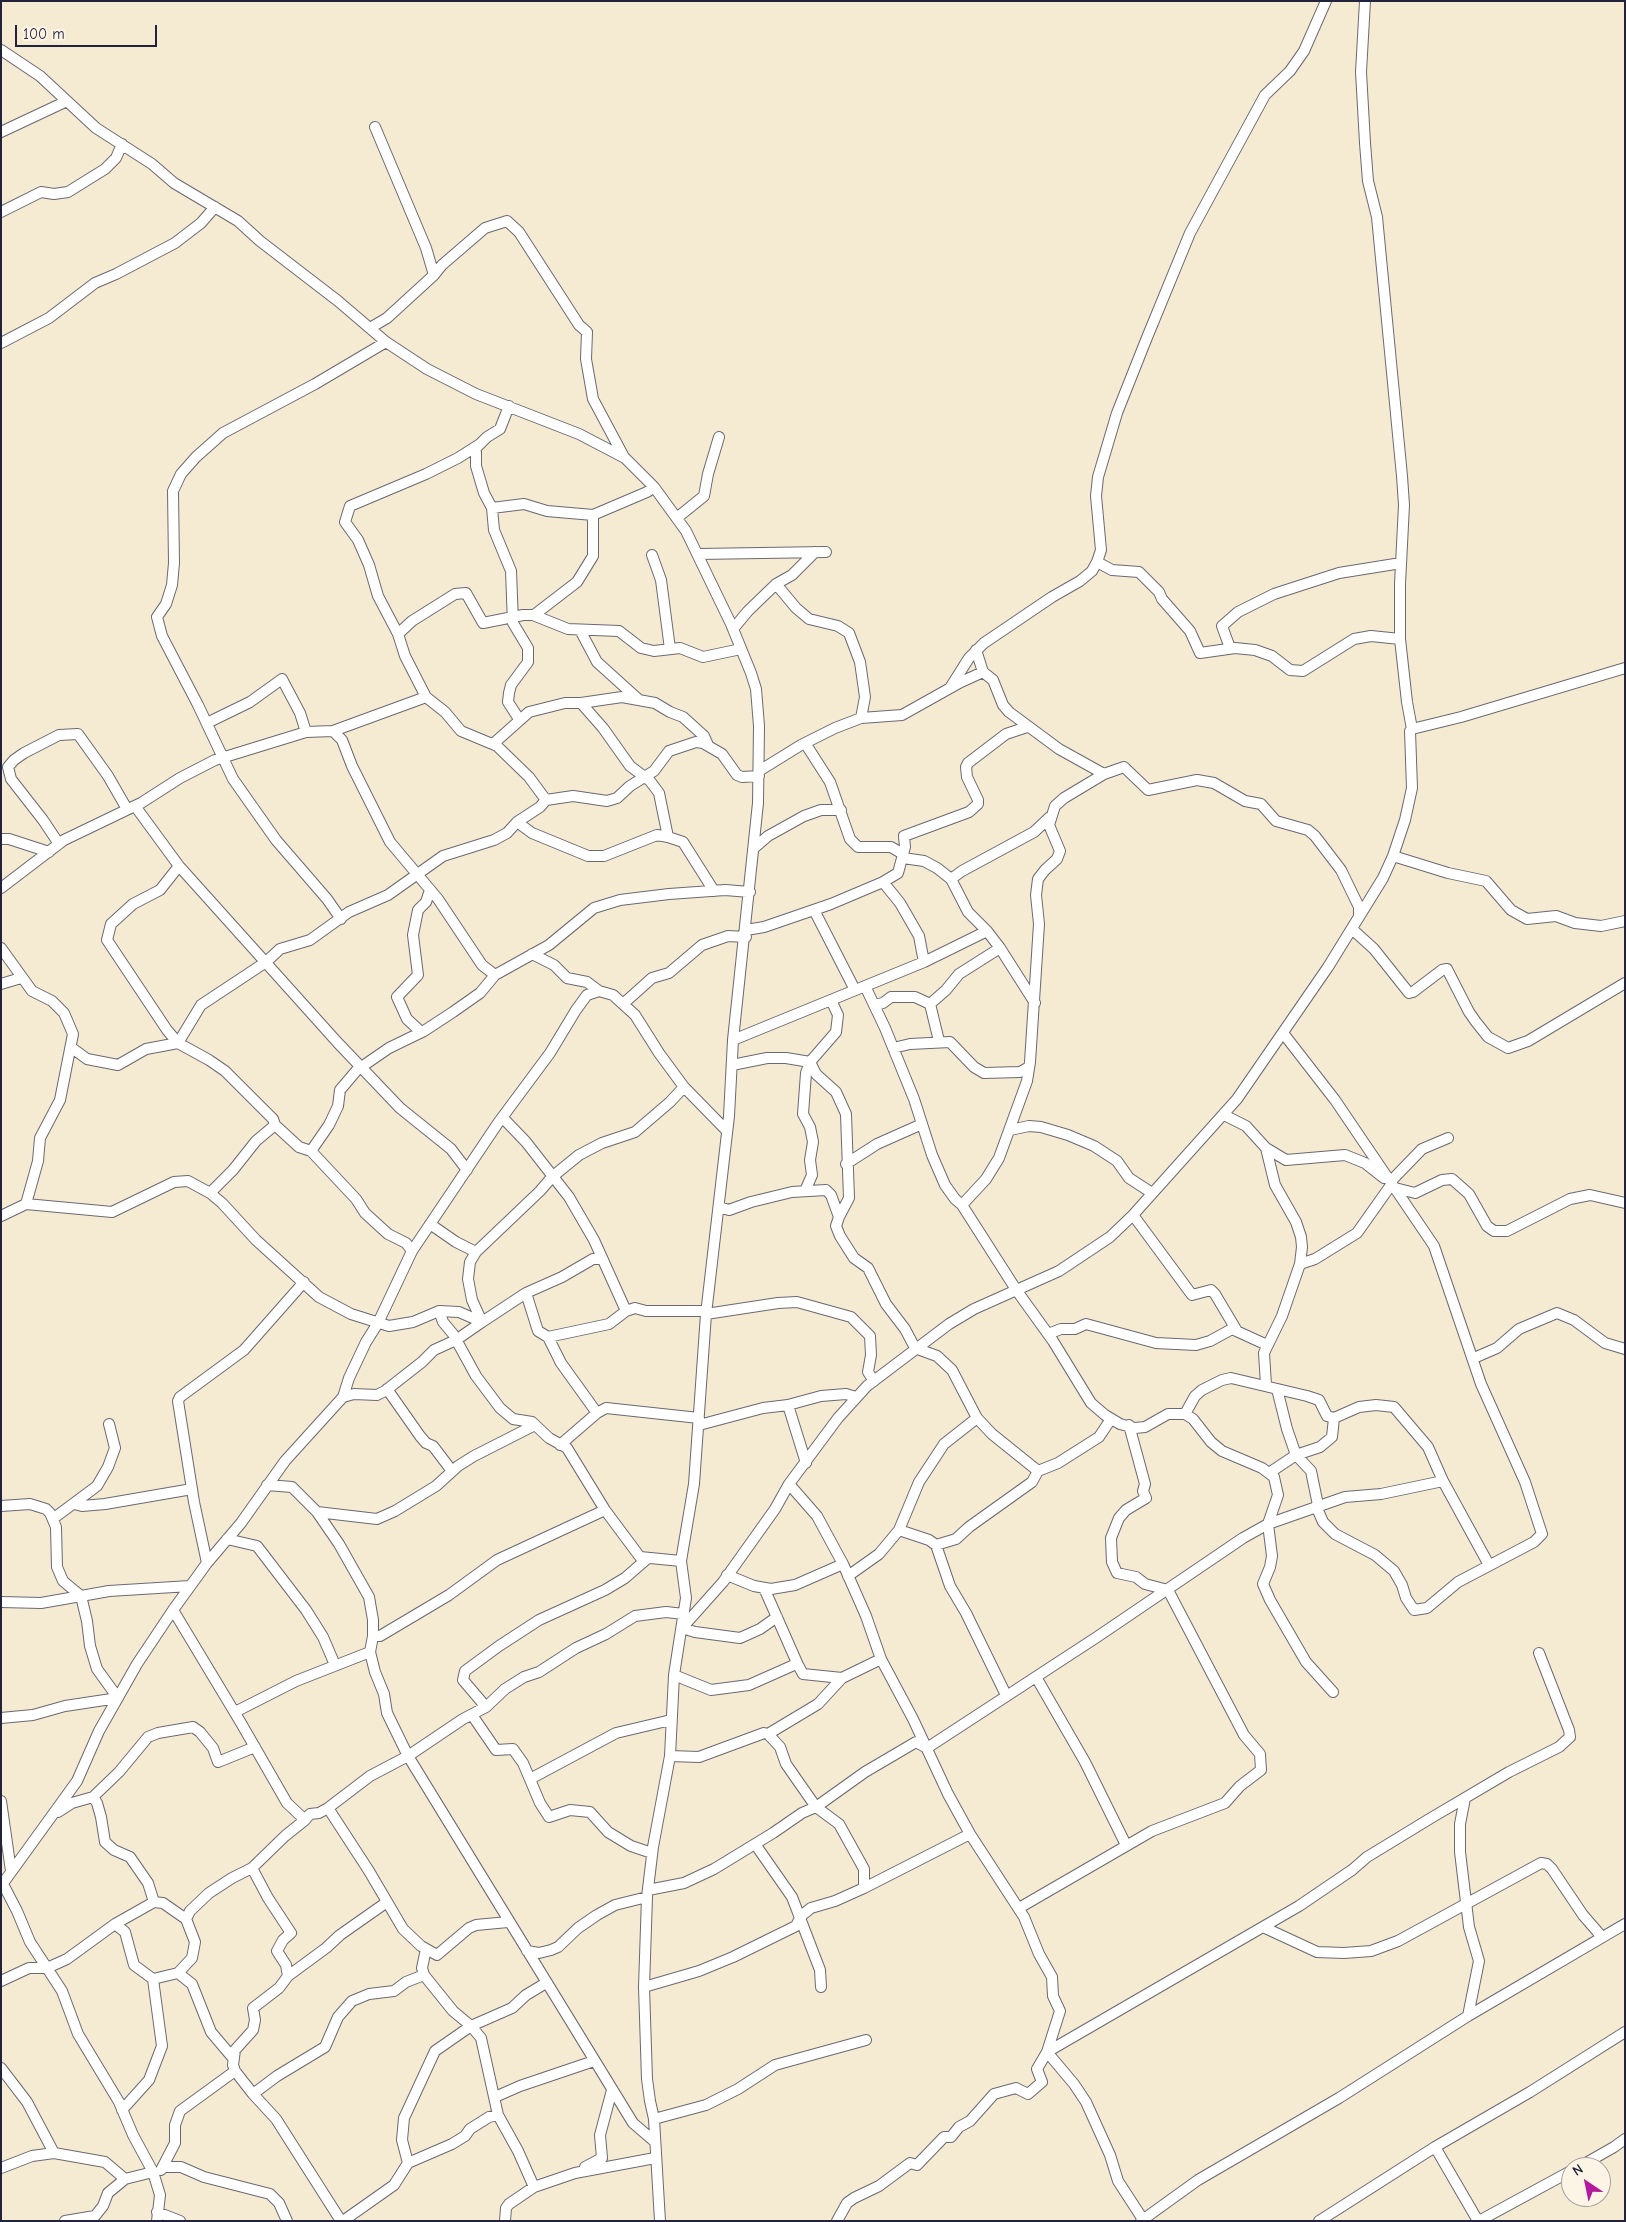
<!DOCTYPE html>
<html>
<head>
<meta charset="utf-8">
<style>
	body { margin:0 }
	#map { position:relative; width:1626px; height:2222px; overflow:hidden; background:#f5ebd3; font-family:"Comic Neue",sans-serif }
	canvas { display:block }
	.frame { position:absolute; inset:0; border:2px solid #22223b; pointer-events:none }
	.north { position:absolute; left:1561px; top:2157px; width:50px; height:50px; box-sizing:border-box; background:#fcf5e5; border:1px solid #a5a1a1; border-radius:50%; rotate:326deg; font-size:14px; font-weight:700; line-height:20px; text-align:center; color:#22223b }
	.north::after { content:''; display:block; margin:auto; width:18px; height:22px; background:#b5179e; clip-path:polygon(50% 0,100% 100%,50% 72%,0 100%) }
	.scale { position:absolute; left:15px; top:25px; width:142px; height:22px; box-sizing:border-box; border:2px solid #22223b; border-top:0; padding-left:6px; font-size:15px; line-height:18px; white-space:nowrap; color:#22223b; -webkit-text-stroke:4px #fcf5e5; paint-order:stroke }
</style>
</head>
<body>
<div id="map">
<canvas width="1626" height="2222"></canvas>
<div class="frame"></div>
<div class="north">N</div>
<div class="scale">100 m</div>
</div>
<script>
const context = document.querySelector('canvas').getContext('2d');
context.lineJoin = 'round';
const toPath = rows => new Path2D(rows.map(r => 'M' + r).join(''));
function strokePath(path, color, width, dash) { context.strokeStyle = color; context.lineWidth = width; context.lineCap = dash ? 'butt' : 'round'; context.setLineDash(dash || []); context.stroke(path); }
const minor = toPath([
	[1,50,40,76,96,128,152,164,174,183,238,221,260,241,338,301,386,342,427,369,476,394,579,434,625,458,654,487,686,531,731,624,751,673,756,689,759,726,758,803,733,1040,729,1116,706,1314,694,1484,681,1561,686,1598,674,1675,670,1756,653,1847,647,1897,644,1987,647,2079,650,2101,654,2119,660,2221],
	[1,132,67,101],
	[1,212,41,192,54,194,68,192,105,169,116,158,122,144],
	[434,275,442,265,485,228,507,221,519,232,579,325,587,332,586,359,593,399,624,457],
	[370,328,387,318,434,275,426,248,375,127],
	[1,343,49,318,95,283,116,274,175,243,201,223,215,207],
	[509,406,500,429,487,437,476,448,476,466,484,493,492,508,494,530,511,571,513,623,528,648,528,662,511,685,509,693,508,702,519,719],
	[480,444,458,458,426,474,350,506,345,522,358,540,369,565,378,596,398,634,405,656,426,697,445,712,461,731,497,746,529,777,546,800,573,796,607,801,617,798,630,786,654,771,669,751,696,742,703,743,722,754,737,775,742,777,759,776],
	[492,508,524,504,547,511,593,515,647,492,654,487],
	[678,517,704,496,708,474,719,437],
	[698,554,826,552],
	[652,555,661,580,670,649],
	[1097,562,1112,570,1139,572,1159,592,1162,599,1190,631,1200,653,1235,648,1255,650,1272,656,1290,670,1303,671,1354,639,1371,636,1400,639],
	[776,584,796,608,809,619,838,626,849,633,860,662,865,697,861,718],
	[534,615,577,582,593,556,593,515],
	[733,629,748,611,776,584,792,575,815,552],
	[580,630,597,662,638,699],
	[398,634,412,621,455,594,466,593,483,623,523,615,533,615,568,629,619,631,641,648,654,651,680,648,703,657,741,649],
	[1230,648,1222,626,1238,612,1274,594,1339,573,1401,563],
	[976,650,983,672],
	[950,688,969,658,984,643,1052,597,1080,581,1092,571,1097,562,1101,550,1096,496,1098,477,1117,413,1146,340,1190,233,1265,95,1290,71,1304,51,1326,1],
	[581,703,603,728,630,766,650,781,659,793,668,837],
	[207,723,250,702,282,679,300,713,306,732],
	[1412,729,1461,717,1625,668],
	[333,731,426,697],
	[805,743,830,782,850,839,858,847,891,847,903,854],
	[493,744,529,712,565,703,581,703,622,697,655,703,670,712,683,717,704,736,708,745],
	[759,771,801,745,835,728,861,718,902,715,961,682,983,672,993,680,1003,705,1009,712,1059,749,1104,774,1124,767,1148,790,1197,780,1214,783,1245,801,1261,804,1276,821,1308,830,1315,836,1341,870,1359,907,1359,917],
	[1104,774,1064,798,1055,806,1049,825,1060,851,1057,859,1045,870,1038,879,1036,895,1039,924,1030,1062,1027,1081,999,1158,986,1179,962,1205,1017,1291,1053,1341,1091,1403,1105,1415,1120,1424,1135,1428,1145,1427,1168,1414,1185,1414,1193,1419,1211,1442,1222,1451,1262,1468,1274,1477,1278,1495,1268,1524,1272,1556,1270,1567,1263,1584,1270,1600,1306,1662,1333,1692],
	[135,806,179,866,338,1043,400,1108,451,1149,467,1170],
	[517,822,532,833,588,856,604,856,657,835,668,837,683,842,714,891],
	[1,839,9,839,49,852],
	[59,844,43,820,11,779,8,767,14,760,24,753,59,735,78,734,108,776,127,809],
	[753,849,768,836,804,816,821,810,841,810],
	[1393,856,1448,873,1486,881,1511,910,1527,919,1556,916,1575,923,1601,926,1625,921],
	[903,858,924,861,937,868,951,879],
	[179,866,160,890,133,904,111,924,107,940,167,1030,178,1043,201,1005,266,962,280,949,310,940,349,912,388,895,443,856,494,840,507,833,517,822,540,807,546,800],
	[883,882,900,903,919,936,924,962],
	[1,888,64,840,141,803,180,778,215,760,306,732,333,731,342,740,352,766,390,842,438,899,482,965,495,975],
	[814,910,855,990],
	[341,919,327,899,276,840,233,779,198,705,162,636,157,617,166,604,172,585,174,563,173,491,181,474,196,457,223,433,315,384,386,342],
	[1352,929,1374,949,1409,993,1413,992,1442,970,1447,969,1469,1012,1476,1022,1488,1037,1508,1048,1528,1041,1625,983],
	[746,930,764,927,831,904,883,882,898,873,905,847,904,836,969,812,978,804,978,800,967,777,966,767,968,763,1006,734,1027,727],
	[1,948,32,991,52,1001,64,1013,73,1034,60,1100,40,1138,38,1161,26,1204],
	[532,954,554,965,567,978,587,982,599,991,613,995,635,1015,659,1053,684,1087],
	[1,984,21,978],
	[865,986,885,1028,914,1099,932,1155,945,1185,955,1199,962,1205],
	[831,1000,838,1015,836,1032,810,1062,816,1074,836,1092,846,1114,849,1198,839,1217],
	[1035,1003,1000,948,987,931,968,912,951,879,962,871,1034,832,1050,817],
	[623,1004,652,978,669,973,702,945,728,936,746,937],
	[930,1004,946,990,959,974,1000,948],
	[874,1005,883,1003,891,997,915,997,930,1004,939,1041],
	[421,1032,407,1019,397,997,418,975,413,935,418,910,426,902,430,890],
	[1283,1033,1335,1100,1434,1246,1481,1384,1525,1482,1542,1534,1534,1542,1458,1582,1427,1608,1414,1610,1406,1598,1402,1585,1394,1571,1375,1555,1335,1534,1323,1522,1316,1506],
	[733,1040,924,962,987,931],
	[72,1048,87,1059,118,1065,146,1049,178,1043,209,1060,225,1071,273,1119,275,1125,299,1147,311,1151,356,1199,365,1213,388,1234,406,1243,412,1251],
	[893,1048,910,1044,950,1042,974,1067,984,1073,1020,1072,1029,1067],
	[732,1065,767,1058,786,1058,810,1062,806,1073,803,1114,810,1127,813,1142,810,1160,812,1175,805,1191],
	[1224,1115,1246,1126,1266,1148,1286,1160,1345,1155,1365,1163,1384,1178],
	[503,1118,526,1142,569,1197,594,1240,626,1311],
	[1010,1130,1029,1126,1041,1127,1068,1135,1094,1146,1117,1161,1129,1178,1152,1193],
	[1266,1148,1275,1185,1296,1222,1301,1237,1302,1247,1300,1264,1282,1316,1264,1353,1266,1385],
	[311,1151,329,1125,338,1106,340,1090,357,1070,389,1048,424,1031,453,1012,480,993,495,975,549,945,594,908,620,900,669,894,725,890,750,892],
	[846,1164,877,1144,922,1124],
	[1391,1181,1422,1149,1448,1138],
	[1395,1188,1415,1193,1442,1180,1452,1179,1469,1194,1487,1226,1494,1231,1507,1231,1570,1199,1590,1195,1625,1203],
	[210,1193,233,1170,256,1141,275,1125],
	[719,1207,729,1210,751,1202,792,1192,826,1190,831,1195,839,1217,836,1226,840,1236,854,1258,868,1268,886,1304,905,1329,915,1348,937,1356,952,1370,977,1418,992,1434,1038,1471],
	[1133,1215,1192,1295,1211,1290,1215,1294,1237,1331],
	[1,1216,26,1204,112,1212,174,1182,188,1181,210,1193,222,1203,256,1240,319,1297,351,1314,389,1326,413,1322,439,1311,459,1312,482,1322,526,1293,538,1331,548,1337,609,1324,626,1311,635,1308,646,1311,707,1311],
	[430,1224,456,1242,476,1252],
	[1300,1264,1315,1259,1357,1233,1391,1185],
	[526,1293,562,1277,593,1259,602,1259],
	[439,1311,443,1322,453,1334,476,1376,500,1408,513,1419,532,1422,549,1438,567,1448,605,1510,640,1557,681,1561],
	[706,1314,778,1303,797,1302,851,1317,870,1336,871,1355,868,1372,874,1381],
	[1048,1334,1061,1329,1075,1329,1086,1324,1156,1343,1196,1345,1210,1341,1232,1329,1267,1345],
	[548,1337,561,1363,597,1413],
	[1474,1358,1497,1348,1519,1329,1557,1313,1574,1320,1605,1343,1625,1349],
	[387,1389,420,1436,426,1443,433,1446,452,1471],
	[1277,1389,1287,1429,1296,1455,1311,1471,1318,1505],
	[343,1397,349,1378,366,1342,378,1323,412,1251,498,1123,550,1053,576,1010,587,995,599,991],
	[788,1405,806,1463],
	[1185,1414,1195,1396,1202,1390,1222,1380,1231,1378,1307,1396,1319,1400,1327,1416,1334,1418,1359,1407,1376,1405,1394,1407,1428,1447,1443,1481,1489,1565],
	[699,1425,763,1408,788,1405,821,1396,846,1394,856,1397],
	[560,1445,597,1413,606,1408,699,1418],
	[1269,1473,1296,1455,1320,1447,1332,1437,1334,1418],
	[789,1484,817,1516,843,1564,866,1616,881,1659,913,1719,948,1794,970,1834,1024,1917,1039,1954,1052,1977,1053,1996,1060,2011,1047,2052,1037,2069,1042,2082,1028,2094,1016,2088,994,2094,970,2121,959,2127,951,2137,944,2137,917,2165,910,2163,879,2186,854,2198,847,2203,837,2221],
	[267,1485,292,1487,317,1512,339,1544,369,1597,373,1620,373,1636,370,1652,375,1672,384,1694,387,1713,408,1756,633,2123,654,2141],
	[74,1504,82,1506,105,1504,192,1489],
	[1,1506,30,1504,46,1509,50,1513,56,1527,57,1567,63,1581,81,1596,109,1591,190,1586],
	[317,1512,377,1519,395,1511,436,1486,458,1466,474,1456,535,1425],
	[54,1518,97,1486,108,1467,115,1448,109,1424],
	[899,1530,929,1540,936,1545,956,1539,969,1527,1032,1482,1038,1471,1058,1463,1099,1437,1111,1419],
	[227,1539,257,1546,306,1610,323,1637,335,1665],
	[936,1545,950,1586,966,1613,1006,1695],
	[207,1563,194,1502,178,1401,180,1397,244,1350,304,1282],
	[727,1575,754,1586,771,1589,795,1585,843,1564],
	[848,1576,879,1554,899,1530,919,1482,944,1444,977,1418],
	[764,1588,798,1665],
	[1,1602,41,1603,81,1596,87,1621,90,1646,97,1669,118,1698,65,1706,33,1715,1,1718],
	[173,1610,241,1723,287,1803,305,1820,310,1814,319,1813,328,1808,370,1776,408,1756,463,1719,486,1707,505,1689,524,1677,539,1672,576,1648,606,1634,635,1616,666,1612,684,1614],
	[777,1617,760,1629,740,1638,695,1632,682,1628,723,1582,775,1509,789,1484,838,1418,867,1386,949,1324,974,1309,1059,1271,1110,1237,1133,1215,1237,1099,1328,967,1383,878,1393,856,1405,820,1412,788,1410,731,1412,729,1407,702,1400,639,1400,584,1404,505,1402,476,1377,217,1368,181,1365,143,1361,72,1365,1],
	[373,1636,380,1636,449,1595,497,1560,605,1510],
	[674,1675,711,1690,749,1685,794,1665,798,1665,803,1674,842,1678],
	[1036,1677,1085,1762,1126,1845],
	[486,1707,463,1680,465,1671,499,1646,539,1620,605,1590,625,1578,648,1558],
	[235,1712,296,1681,370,1652],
	[472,1715,496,1750,513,1749,523,1763,540,1803,549,1817,570,1810,590,1812,608,1832,631,1846,652,1853],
	[768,1734,818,1704,842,1678,881,1659],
	[670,1756,699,1757,764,1733,768,1734,780,1747,786,1764,816,1807,839,1824,864,1869,864,1888],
	[530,1779,616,1733,671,1720],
	[93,1797,97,1803,101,1817,105,1842,114,1850,130,1857,148,1883,154,1902],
	[1465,1798,1460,1824,1460,1852,1469,1927,1479,1961,1468,2016],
	[1,1801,11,1871],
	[328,1808,369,1871,403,1929,421,1946,437,1955,469,1928,476,1925,508,1922],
	[58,1812,72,1803,93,1797,119,1772,148,1737,158,1733,193,1727,200,1732,213,1748,218,1762,255,1747],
	[305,1820,285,1836,252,1868,268,1898,291,1933,283,1940,277,1951,286,1965,288,1976,279,1988,253,2008,255,2020,253,2030,235,2050,233,2065,235,2071,253,2094,276,2119,341,2221],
	[755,1844,792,1897,820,1970,821,1987],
	[3,1884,17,1911,30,1942,62,1991,78,2034,119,2102,133,2135,153,2172,160,2195,157,2221],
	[1,1886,77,1781,99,1731,137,1664,173,1610,207,1563,241,1523,285,1461,343,1397,354,1394,377,1395,385,1391,422,1362,434,1350,456,1340,482,1322,472,1300,468,1279,470,1262,476,1252,540,1191,552,1177,579,1155,602,1143,635,1132,670,1102,684,1087,727,1131],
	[648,1890,684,1883,714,1869,773,1833,802,1813,816,1807,865,1772,916,1742,927,1748,1097,1637,1243,1538,1268,1524,1345,1497,1381,1494,1443,1481],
	[1019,1908,1152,1831,1225,1803,1240,1786,1261,1770,1260,1754,1244,1735,1168,1590,1145,1584,1136,1577,1117,1573,1112,1562,1111,1538,1119,1518,1126,1510,1146,1498,1143,1491,1145,1484,1129,1425],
	[186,1919,190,1911,209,1893,232,1878,252,1868],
	[115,1924,125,1932,134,1965,153,1979,162,2046,149,2080,122,2110],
	[1263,1927,1317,1952,1344,1953,1371,1951,1398,1941,1541,1863,1547,1864,1552,1869,1583,1915,1602,1937],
	[426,1949,422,1968,424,1975,453,2011,471,2026,481,2038,498,2115,518,2151,534,2187],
	[527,1951,539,1953,551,1950,558,1947,578,1928,597,1915,615,1905,647,1897],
	[288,1976,326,1948,340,1935,387,1902],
	[153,1979,178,1973,192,1984,211,2032,233,2058],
	[1,1981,29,1968,47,1968,67,1959,115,1924,154,1902,163,1903,186,1919,195,1942,192,1958,178,1973],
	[644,1987,699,1971,733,1957,796,1926,801,1916,811,1908,835,1901,864,1888,970,1834],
	[1047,2052,1299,1906,1352,1870,1367,1857,1431,1818,1509,1772,1559,1747,1570,1737,1569,1730,1539,1653],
	[1047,2052,1074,2084,1086,2102,1110,2155,1118,2181,1144,2221],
	[1,2068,27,2102,54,2153,105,2162,125,2179],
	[253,2094,277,2076,325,2047,338,2017,352,2001,369,1994,394,1991,406,1982,424,1975],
	[495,2097,520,2086,594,2061],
	[654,2119,706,2105,738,2089,775,2065,866,2040],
	[1435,2147,1478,2221],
	[408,2163,402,2140,404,2118,435,2051,471,2026,512,2008,526,1995,546,1983],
	[164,2167,181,2167,204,2177,270,2194,279,2203,287,2221],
	[585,2167,602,2158,600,2135,612,2090],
	[1579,2167,1614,2147,1625,2139],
	[1,2168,32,2156,54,2153],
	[161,2170,175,2143,175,2125,180,2111,235,2071],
	[157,2212,180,2221],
	[65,2221,95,2216,103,2206,108,2193,125,2179,153,2172],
	[343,2221,394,2185,408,2163,452,2144,465,2136,470,2129,489,2117,498,2115],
	[505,2221,506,2208,509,2204,534,2187,575,2173,655,2158],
	[1141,2221,1198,2180,1339,2098,1468,2016,1625,1924],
	[1319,2221,1435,2147,1530,2092,1625,2032],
	[1479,2221,1571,2171]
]);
strokePath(minor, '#6c6870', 12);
strokePath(minor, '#fff', 10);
</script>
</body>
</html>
